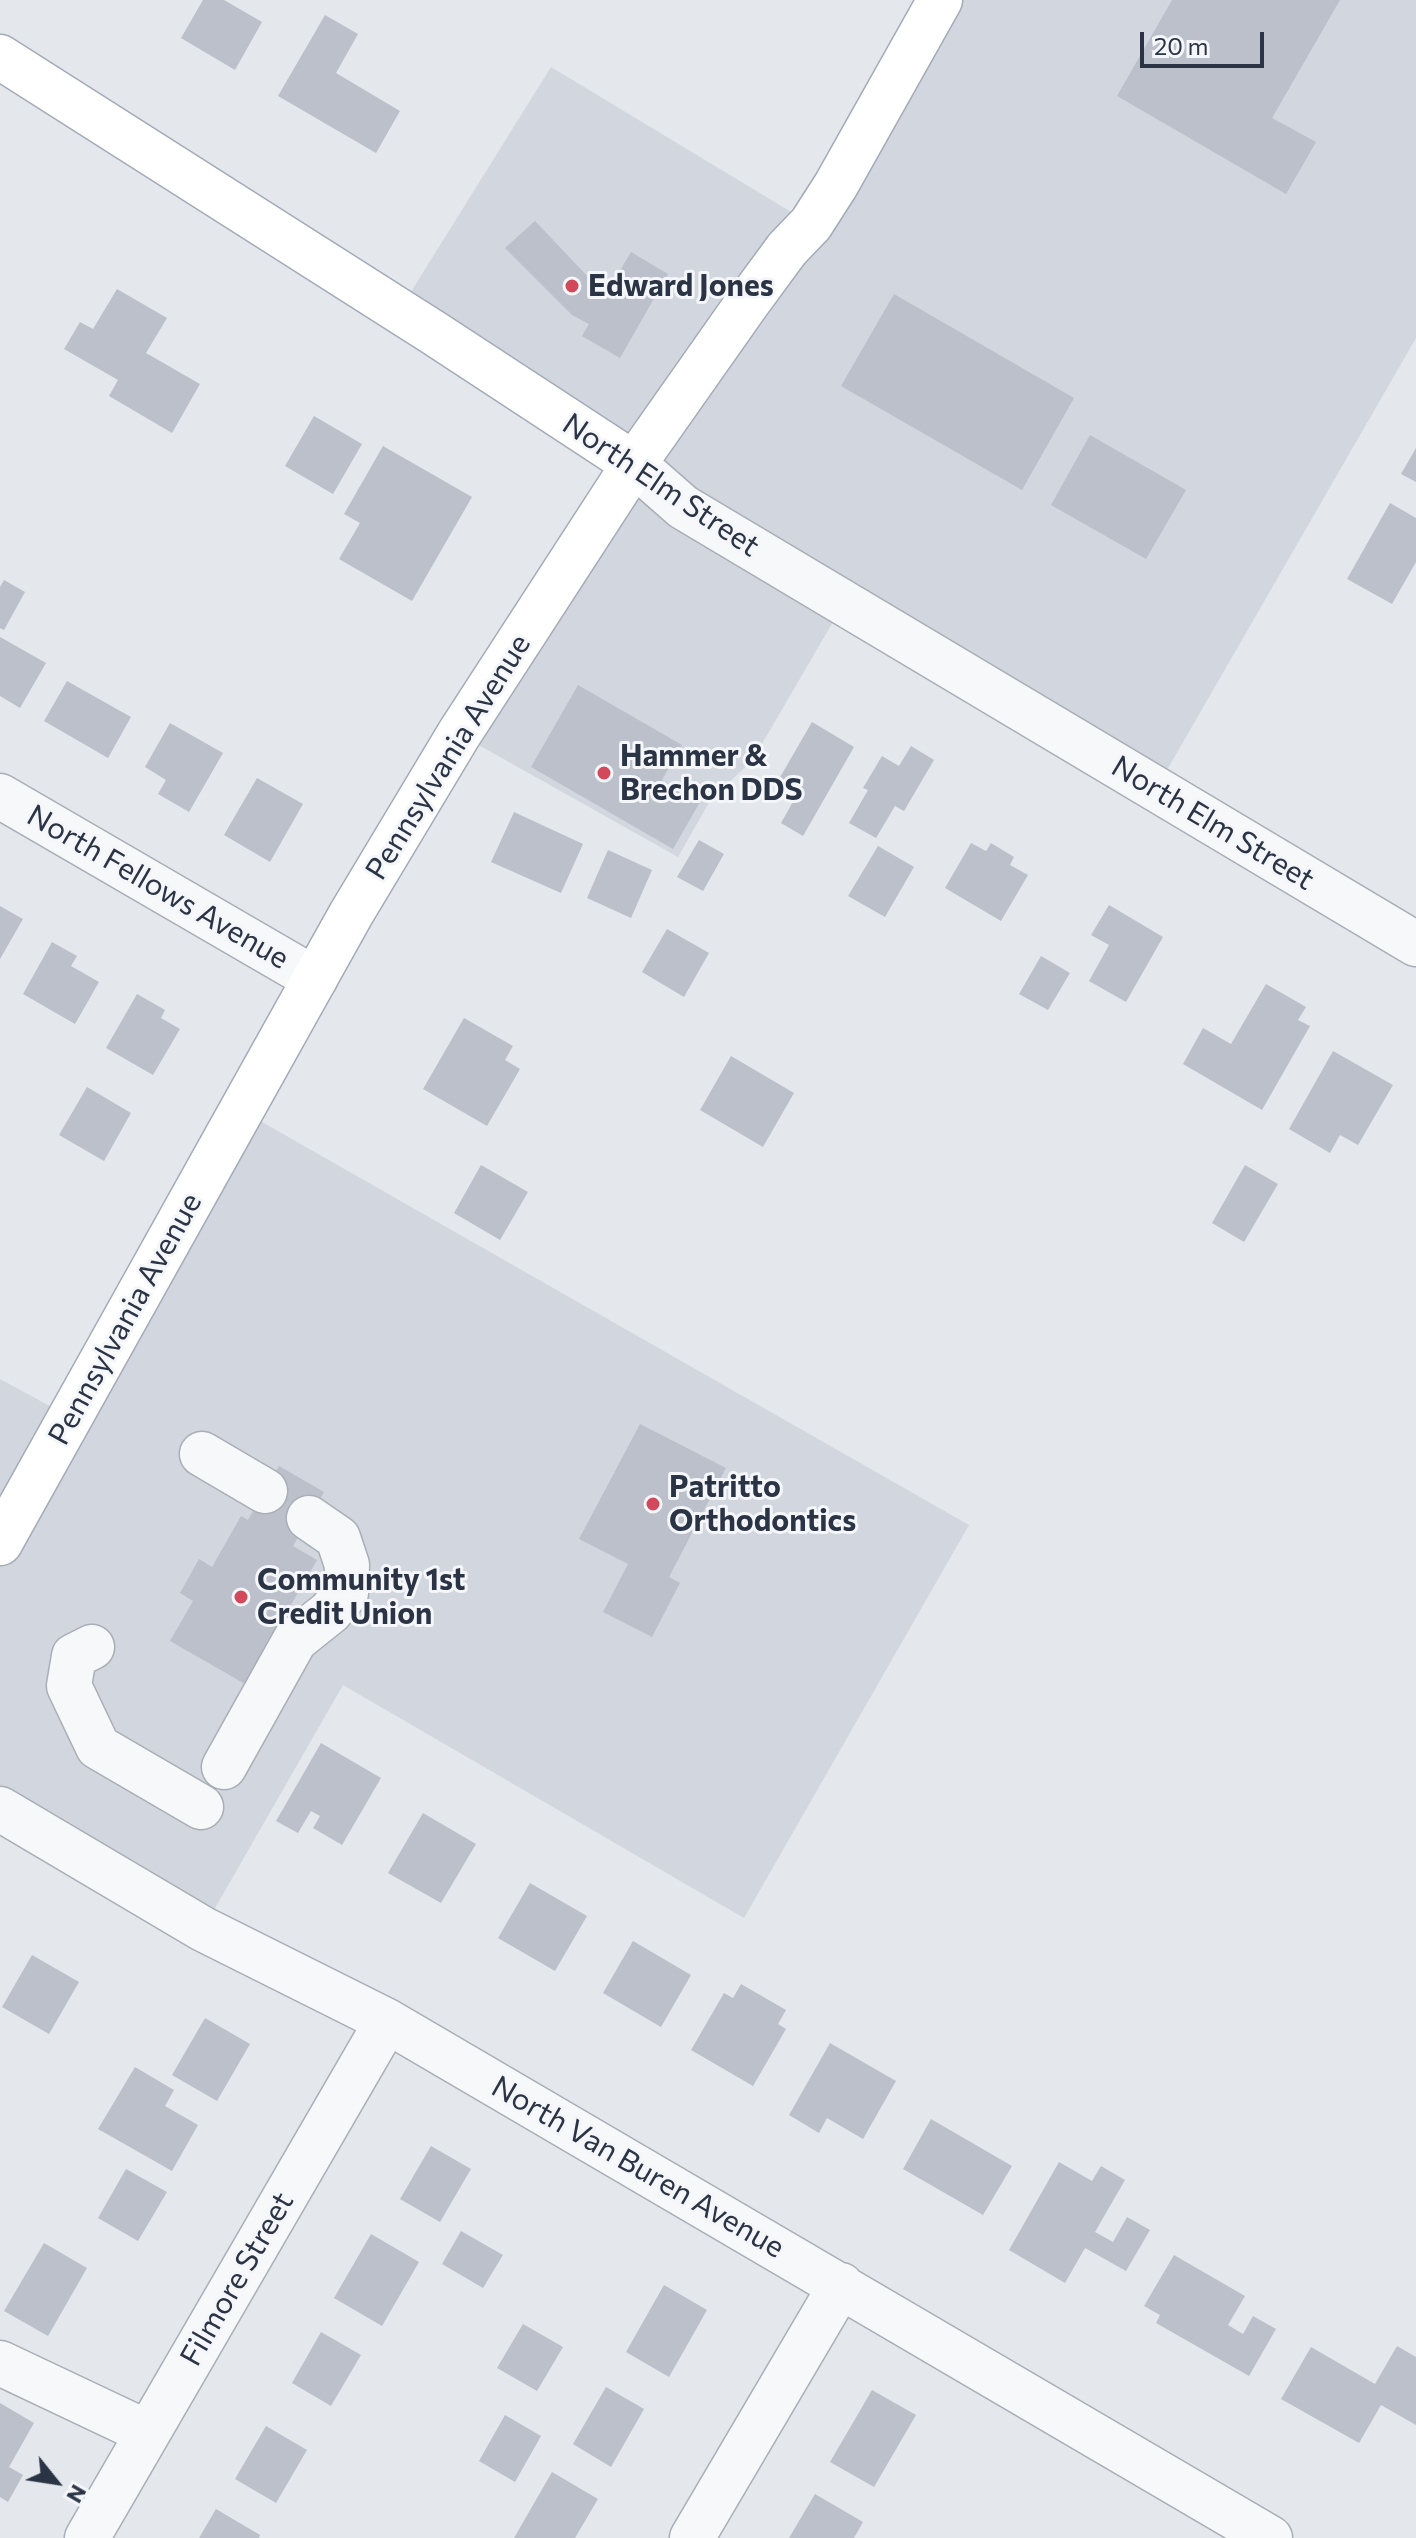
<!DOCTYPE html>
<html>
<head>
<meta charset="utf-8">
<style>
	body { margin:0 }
	#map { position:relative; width:1416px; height:2538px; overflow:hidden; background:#e4e7ec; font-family:Commissioner,sans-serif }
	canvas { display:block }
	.north { position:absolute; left:16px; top:2442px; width:80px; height:80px; -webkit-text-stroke:6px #f4f6f9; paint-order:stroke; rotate:120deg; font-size:22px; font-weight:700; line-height:32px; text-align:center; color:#2b3445 }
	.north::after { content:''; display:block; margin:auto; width:28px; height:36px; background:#2b3445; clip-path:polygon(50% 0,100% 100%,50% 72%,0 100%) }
	.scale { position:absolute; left:1140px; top:32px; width:124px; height:36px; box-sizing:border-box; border:4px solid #2b3445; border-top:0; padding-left:10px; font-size:24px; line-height:28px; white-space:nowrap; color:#2b3445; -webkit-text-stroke:6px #f4f6f9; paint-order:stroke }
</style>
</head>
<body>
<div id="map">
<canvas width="1416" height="2538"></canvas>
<div class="north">N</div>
<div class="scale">20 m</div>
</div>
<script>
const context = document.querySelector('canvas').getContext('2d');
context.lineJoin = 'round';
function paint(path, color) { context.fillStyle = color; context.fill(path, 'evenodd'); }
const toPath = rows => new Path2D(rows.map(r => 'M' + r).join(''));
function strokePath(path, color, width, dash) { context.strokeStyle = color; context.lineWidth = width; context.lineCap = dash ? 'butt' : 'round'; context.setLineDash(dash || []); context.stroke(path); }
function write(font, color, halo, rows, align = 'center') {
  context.font = font + ' Commissioner,sans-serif'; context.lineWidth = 6; context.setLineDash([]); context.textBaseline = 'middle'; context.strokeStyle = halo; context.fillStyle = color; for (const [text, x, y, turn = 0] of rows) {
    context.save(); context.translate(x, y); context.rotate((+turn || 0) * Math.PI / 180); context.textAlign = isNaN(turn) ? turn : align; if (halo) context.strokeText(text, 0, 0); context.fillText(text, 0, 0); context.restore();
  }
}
const built = toPath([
	[940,0,1416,0,1416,338,1156,789,844,603,752,761,711,799,678,857,459,734,634,464,399,311,551,67,811,224],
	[241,1110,969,1525,744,1918,343,1685,203,1929,0,1810,0,1379,70,1417]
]);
const building = toPath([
	[203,0,224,0,262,22,235,70,181,38],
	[1172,0,1340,0,1272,118,1316,142,1286,194,1117,96],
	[325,15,358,34,336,73,400,111,376,153,278,96],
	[535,221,592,281,608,291,631,252,668,274,620,358,582,336,589,324,572,315,505,248],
	[117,289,167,318,146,353,200,384,172,433,109,396,118,380,64,349,80,322,93,329],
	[894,294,1074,398,1022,490,841,386],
	[314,416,362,444,333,494,285,466],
	[1090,435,1186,490,1146,559,1051,505],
	[383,446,472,497,412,601,339,559,360,523,344,514],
	[1416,448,1416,482,1401,474],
	[1390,503,1416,518,1416,562,1392,604,1347,579],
	[4,580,25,592,4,630,0,628,0,587],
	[0,637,46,663,20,708,0,696],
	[67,681,131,717,108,758,44,721],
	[578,685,682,745,662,780,700,802,673,849,531,767],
	[812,722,854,747,803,836,781,823,799,791,779,779],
	[170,723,223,753,189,812,158,794,166,780,145,767],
	[911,746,934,760,904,811,895,806,876,838,849,823,868,790,863,788,882,756,899,766],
	[257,778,303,804,270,862,224,835],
	[514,812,583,844,561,893,491,862],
	[699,840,724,854,703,891,677,877],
	[971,843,986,851,991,843,1014,857,1010,865,1028,875,1001,921,945,888],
	[878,846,914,867,885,917,848,896],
	[608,850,652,870,631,918,587,898],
	[1109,905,1163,937,1126,1002,1089,981,1109,945,1091,935],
	[0,906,23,919,0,959],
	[667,929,709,953,684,997,642,972],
	[52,942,77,956,71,966,99,982,75,1024,23,994],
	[1041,956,1070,973,1048,1010,1019,994],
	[1266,984,1306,1007,1298,1020,1310,1026,1262,1110,1183,1064,1203,1028,1231,1044],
	[137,994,165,1010,161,1018,180,1029,153,1075,106,1048],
	[464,1018,513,1046,505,1060,520,1069,487,1126,423,1089],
	[1333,1051,1393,1085,1358,1145,1340,1135,1330,1153,1289,1129],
	[731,1056,794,1093,763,1147,700,1110],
	[87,1087,131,1113,104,1161,59,1135],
	[481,1165,528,1192,500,1240,454,1213],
	[1245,1165,1278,1184,1244,1242,1212,1223],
	[640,1424,726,1468,669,1577,680,1583,652,1637,603,1612,628,1564,579,1539],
	[279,1466,324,1492,293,1546,317,1560,245,1684,170,1641,193,1601,180,1593,199,1559,212,1567,241,1516,248,1520],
	[321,1743,381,1778,342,1845,313,1828,320,1816,311,1811,298,1833,276,1821],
	[423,1813,476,1844,441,1903,388,1873],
	[530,1883,587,1916,555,1971,498,1938],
	[633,1941,691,1975,661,2027,603,1993],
	[32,1955,79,1982,49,2034,2,2007],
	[741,1984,786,2010,778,2024,786,2029,753,2086,691,2050,724,1993,733,1998],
	[205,2018,250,2044,217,2101,172,2075],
	[830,2043,896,2081,863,2139,827,2118,819,2133,789,2115],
	[135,2067,174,2090,165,2106,198,2125,172,2171,98,2129],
	[931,2119,1012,2166,983,2215,903,2169],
	[431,2146,471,2169,440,2222,400,2199],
	[1059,2162,1092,2181,1101,2166,1125,2180,1095,2232,1113,2242,1127,2217,1150,2230,1126,2271,1085,2248,1065,2283,1009,2250],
	[126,2169,167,2192,138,2241,98,2218],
	[461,2231,503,2255,483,2288,442,2264],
	[371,2234,419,2262,382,2326,334,2298],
	[44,2243,87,2268,48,2336,4,2311],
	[1174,2255,1245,2296,1228,2325,1243,2334,1253,2316,1276,2329,1249,2376,1156,2323,1160,2315,1144,2306],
	[664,2285,707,2310,669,2377,626,2352],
	[523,2324,563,2347,537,2391,497,2368],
	[321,2332,361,2355,331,2406,292,2383],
	[1397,2346,1416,2357,1416,2425,1381,2405,1359,2443,1281,2399,1311,2347,1375,2384],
	[606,2387,644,2409,611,2467,573,2444],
	[872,2390,916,2415,874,2487,830,2462],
	[0,2403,34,2423,9,2467,23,2475,8,2502,0,2497],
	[505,2415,541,2436,515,2482,479,2461],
	[266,2426,307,2450,276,2503,235,2479],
	[552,2472,598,2499,575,2538,514,2538],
	[815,2494,863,2522,854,2538,789,2538],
	[216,2509,260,2535,259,2538,199,2538]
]);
const minor = toPath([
	[634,464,683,507,1416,944],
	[0,796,315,979],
	[202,1454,265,1491],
	[92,1647,74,1656,69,1686,98,1747,201,1807],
	[224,1767,295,1640,330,1612,346,1593,347,1565,338,1538,309,1518],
	[0,1809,203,1929,387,2021,1270,2538],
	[0,2363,148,2433],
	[87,2538,387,2021],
	[692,2538,841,2285]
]);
const major = toPath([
	[0,57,434,333,634,464],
	[0,1543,351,914,459,734,634,464,748,302,787,249,811,224,836,185,940,0]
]);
const markers = [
	[572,286,8,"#d1495b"],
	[604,773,8,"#d1495b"],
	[653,1504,8,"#d1495b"],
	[241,1597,8,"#d1495b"]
];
const poiNames = [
	["Edward Jones",588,286],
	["Hammer &",620,756],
	["Brechon DDS",620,790],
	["Patritto",669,1487],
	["Orthodontics",669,1521],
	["Community 1st",257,1580],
	["Credit Union",257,1614]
];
const streetNames = [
	["North Elm Street",661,485,34],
	["Pennsylvania Avenue",448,757,-58],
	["North Elm Street",1213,823,31],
	["North Fellows Avenue",158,887,30],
	["Pennsylvania Avenue",125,1319,-61],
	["North Van Buren Avenue",638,2167,30],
	["Filmore Street",237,2279,-60]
];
paint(built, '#d2d6de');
paint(building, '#bbc0ca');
strokePath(minor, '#a9aeb7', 47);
strokePath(major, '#a3abb8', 47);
strokePath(minor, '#f7f8fa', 44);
strokePath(major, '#fff', 44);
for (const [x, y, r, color] of markers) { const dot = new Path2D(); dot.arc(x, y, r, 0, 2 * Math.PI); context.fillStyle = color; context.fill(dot); strokePath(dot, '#f4f6f9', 3); }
write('bold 30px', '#2b3445', '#f4f6f9', poiNames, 'left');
write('30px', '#2b3445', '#f4f6f9', streetNames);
</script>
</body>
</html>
